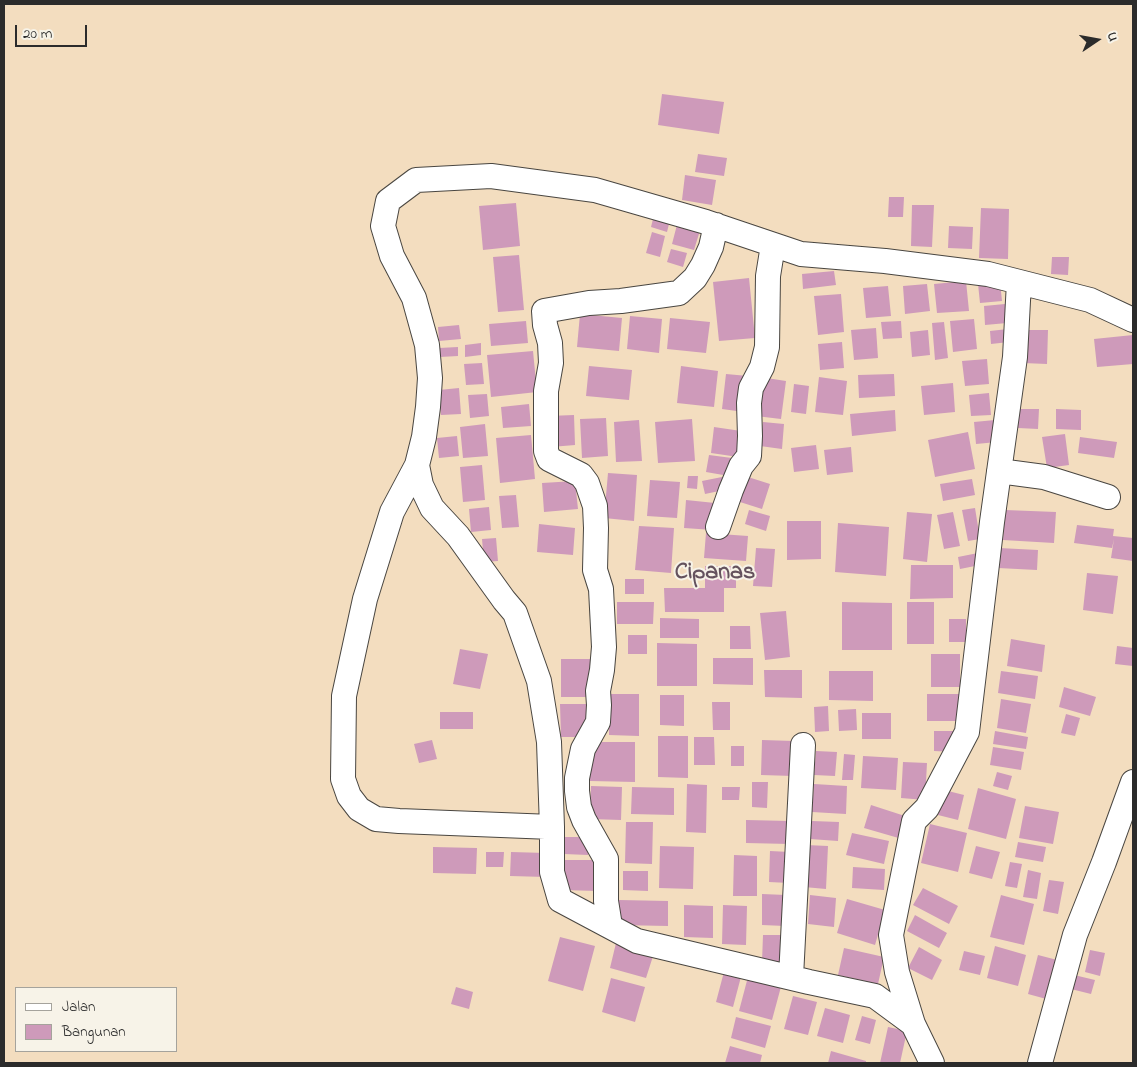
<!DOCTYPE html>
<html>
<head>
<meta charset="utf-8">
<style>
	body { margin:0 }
	#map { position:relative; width:1137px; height:1067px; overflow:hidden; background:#f3ddbf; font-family:"Indie Flower",sans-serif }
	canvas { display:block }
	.frame { position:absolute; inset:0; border:5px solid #2b2b2b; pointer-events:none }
	.legend { position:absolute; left:15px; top:987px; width:162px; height:65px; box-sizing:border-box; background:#f7f3e8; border:1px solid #a5a39c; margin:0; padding:6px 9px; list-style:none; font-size:15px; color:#2b2b2b }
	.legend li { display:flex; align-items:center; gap:10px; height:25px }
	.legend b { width:25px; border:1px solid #a5a39c }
	.north { position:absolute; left:1072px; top:15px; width:50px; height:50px; -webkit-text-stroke:4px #f7f3e8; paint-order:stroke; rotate:78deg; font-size:14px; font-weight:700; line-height:20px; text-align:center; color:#2b2b2b }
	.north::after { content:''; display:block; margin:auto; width:18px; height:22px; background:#2b2b2b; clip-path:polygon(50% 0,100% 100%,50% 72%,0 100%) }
	.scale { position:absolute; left:15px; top:25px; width:72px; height:22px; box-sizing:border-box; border:2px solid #2b2b2b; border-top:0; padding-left:6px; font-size:15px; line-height:18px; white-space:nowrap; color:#2b2b2b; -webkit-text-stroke:4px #f7f3e8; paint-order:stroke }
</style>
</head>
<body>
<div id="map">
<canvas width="1137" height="1067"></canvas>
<div class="frame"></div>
<ul class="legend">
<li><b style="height:6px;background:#fff"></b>Jalan</li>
<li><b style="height:14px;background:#ce9aba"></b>Bangunan</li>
</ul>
<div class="north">U</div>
<div class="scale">20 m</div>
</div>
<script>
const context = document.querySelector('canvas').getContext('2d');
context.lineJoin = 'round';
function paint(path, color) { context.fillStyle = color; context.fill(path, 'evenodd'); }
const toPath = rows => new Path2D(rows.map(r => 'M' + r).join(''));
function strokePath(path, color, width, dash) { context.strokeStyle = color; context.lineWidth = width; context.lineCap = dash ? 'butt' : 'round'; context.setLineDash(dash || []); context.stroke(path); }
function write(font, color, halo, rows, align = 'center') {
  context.font = font + ' "Indie Flower",sans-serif'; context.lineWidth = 4; context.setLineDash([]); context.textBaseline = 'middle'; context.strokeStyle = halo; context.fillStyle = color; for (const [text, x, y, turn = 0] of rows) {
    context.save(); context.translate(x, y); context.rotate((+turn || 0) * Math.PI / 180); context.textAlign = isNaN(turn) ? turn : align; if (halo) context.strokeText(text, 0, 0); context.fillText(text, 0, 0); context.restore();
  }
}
const building = toPath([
	[662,94,724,102,719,134,658,125],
	[698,154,727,158,724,176,695,172],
	[685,175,716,180,712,205,682,200],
	[889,197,904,197,903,217,888,217],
	[516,203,520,246,483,250,479,206],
	[912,205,934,205,932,247,911,246],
	[981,208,1009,209,1008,259,979,258],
	[655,211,671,216,667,232,651,227],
	[679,217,702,224,694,250,672,244],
	[949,226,973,227,972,249,948,248],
	[652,232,665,236,660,257,646,253],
	[671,249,687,253,683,267,667,262],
	[519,255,524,310,498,312,493,257],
	[1052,257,1069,257,1068,275,1051,274],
	[834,271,836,285,803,289,802,274],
	[749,278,755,338,719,341,713,282],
	[966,281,969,311,937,313,934,284],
	[1000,282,1002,301,980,303,978,284],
	[927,284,930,311,905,314,903,286],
	[888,286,891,316,866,318,863,288],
	[841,294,844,332,818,335,814,296],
	[1005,304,1007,323,985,325,984,306],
	[580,314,622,318,619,351,577,347],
	[630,316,662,319,659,353,627,349],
	[670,318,710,322,706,353,667,349],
	[974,319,977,349,953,352,950,321],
	[526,321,528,343,491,346,489,324],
	[901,321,902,338,883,339,881,322],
	[944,322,948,358,935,360,932,323],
	[459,325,461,339,439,341,438,327],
	[876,328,878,358,854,360,851,330],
	[1008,329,1009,342,991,344,990,331],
	[928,330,930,355,912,357,910,332],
	[1023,330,1048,330,1047,364,1023,363],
	[1133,335,1133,364,1097,367,1094,339],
	[842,342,844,368,820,370,818,344],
	[481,343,481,355,465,357,465,345],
	[458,347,458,356,440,357,439,348],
	[533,351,537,392,491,397,487,355],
	[987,359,989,384,965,386,962,361],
	[482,363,484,384,466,385,464,364],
	[589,366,632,370,629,400,586,396],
	[681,366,718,371,714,407,677,403],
	[726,374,748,376,744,412,722,409],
	[894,374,895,396,859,398,858,375],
	[760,377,786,381,781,419,756,416],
	[819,377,847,381,843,415,815,412],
	[953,383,955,412,924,415,921,386],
	[794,384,809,386,806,414,791,412],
	[459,388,461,414,441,415,439,390],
	[989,393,991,415,971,416,969,395],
	[487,394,489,416,470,418,468,395],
	[529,404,531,426,503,428,501,407],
	[1019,409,1039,409,1038,429,1018,428],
	[1056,409,1081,410,1081,430,1056,429],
	[895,410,896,431,852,436,850,414],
	[574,415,575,445,551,447,549,416],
	[606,418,608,456,582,458,580,419],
	[692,419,695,461,658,463,655,422],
	[639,420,642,461,616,462,614,422],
	[995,420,997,442,976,444,974,422],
	[763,422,784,424,782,449,760,446],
	[485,424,488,456,463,458,460,427],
	[714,427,748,432,745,458,711,453],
	[968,432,975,469,935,477,928,440],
	[1065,434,1069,465,1047,468,1042,437],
	[531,435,535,479,500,483,496,438],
	[457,436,459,456,439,458,437,438],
	[1080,437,1117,442,1114,458,1078,453],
	[816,445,819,469,794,472,791,448],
	[851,447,853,472,827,475,824,450],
	[709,455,732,458,729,476,706,472],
	[482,465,485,500,463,502,460,467],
	[608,473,637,475,634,521,604,518],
	[688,476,698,476,697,489,687,488],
	[722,477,724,490,705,494,702,481],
	[748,477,770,484,762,509,740,502],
	[972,479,975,495,943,501,940,484],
	[650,480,680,482,677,518,647,516],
	[575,481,578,509,544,512,542,483],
	[516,495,519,527,502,528,499,496],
	[686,500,715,503,713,530,684,528],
	[489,507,491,530,471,532,469,509],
	[975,508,980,539,968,541,962,510],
	[749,510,770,516,766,531,745,524],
	[1005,510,1056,512,1054,543,1003,540],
	[907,512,932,514,927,562,903,559],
	[953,512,960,546,944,549,937,515],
	[787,521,821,521,821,559,787,560],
	[838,523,889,527,886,576,835,572],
	[539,524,575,528,573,555,537,552],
	[1077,525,1114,529,1113,536,1133,538,1133,561,1111,558,1114,539,1112,548,1074,543],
	[639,526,674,528,671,573,635,570],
	[706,533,748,536,746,561,704,558],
	[496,538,498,561,484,562,482,539],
	[756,548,775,549,772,587,753,586],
	[999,548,1038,550,1037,570,998,568],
	[978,553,980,565,960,569,958,557],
	[911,565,953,565,953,598,910,599],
	[705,566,736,566,736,588,724,588,724,612,665,612,664,588,705,588],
	[1087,573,1118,576,1113,614,1083,610],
	[625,579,644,579,644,594,625,594],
	[617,602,654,602,653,624,617,624],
	[842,602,892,603,892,650,842,650],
	[907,602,934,602,934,644,907,644],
	[786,611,790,657,765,660,760,613],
	[660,618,699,619,699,638,660,638],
	[949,619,966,619,966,642,949,642],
	[730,626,750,626,751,649,730,649],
	[628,635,647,635,647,654,628,654],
	[1011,639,1045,645,1042,672,1007,666],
	[657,643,697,644,697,686,657,686],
	[1117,646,1133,648,1133,666,1115,664],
	[460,649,488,654,480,689,453,684],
	[931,654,960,654,960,687,931,687],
	[713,658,753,658,753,685,713,684],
	[561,659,590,659,590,697,561,697],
	[764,670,802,670,802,698,765,697],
	[829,671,873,671,873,701,829,700],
	[1001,671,1038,676,1035,699,998,693],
	[1064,687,1096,697,1090,716,1059,707],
	[609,694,639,694,639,736,609,735],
	[927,694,960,694,959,721,927,721],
	[660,695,684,695,684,726,660,725],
	[1001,699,1031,704,1026,733,997,728],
	[712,702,730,702,730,730,713,730],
	[560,704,587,704,587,737,561,737],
	[828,706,829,731,815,732,814,707],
	[856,709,857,730,839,731,838,710],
	[440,712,473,712,473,729,440,729],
	[862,713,891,713,891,739,862,739],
	[1066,714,1080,718,1075,736,1061,733],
	[934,731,954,731,954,752,934,751],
	[995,731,1028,737,1026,749,993,744],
	[658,736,688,736,688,778,658,777],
	[694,737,714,737,715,765,694,765],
	[432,740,437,759,419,763,414,744],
	[762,740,794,741,793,776,761,775],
	[590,742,635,742,635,782,590,781],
	[731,746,744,746,744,766,731,766],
	[993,747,1024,752,1021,770,990,765],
	[816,751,837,752,835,776,814,775],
	[844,754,855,755,853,780,842,780],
	[863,756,898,758,896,790,861,788],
	[903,762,927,763,925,800,901,798],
	[997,772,1012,776,1008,790,993,786],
	[752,782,768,782,767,808,752,807],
	[687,784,707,785,706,833,686,832],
	[814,784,847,786,846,814,812,812],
	[591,786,622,787,621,820,590,819],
	[632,787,674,788,674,815,631,814],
	[722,787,740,787,739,800,722,800],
	[978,788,1016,799,1006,839,968,829],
	[944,790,964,795,958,820,938,815],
	[871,805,908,817,902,839,864,828],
	[1025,806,1059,812,1053,844,1019,838],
	[746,820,790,821,790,844,746,843],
	[812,821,839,822,838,841,810,839],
	[626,822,653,822,652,864,625,863],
	[930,824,967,833,958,872,921,863],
	[852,833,889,841,884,864,846,855],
	[564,837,588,837,588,855,564,854],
	[1018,842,1046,847,1043,862,1015,857],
	[806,845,828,846,826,889,804,887],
	[660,846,694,847,693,889,659,888],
	[976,846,1000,852,992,879,969,873],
	[433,847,477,848,476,874,433,873],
	[770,851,790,852,789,883,769,882],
	[486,852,504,852,503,867,486,867],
	[511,852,546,853,546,877,510,876],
	[734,855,757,856,757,896,733,896],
	[562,860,599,860,598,891,562,890],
	[1010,862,1022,864,1017,888,1005,886],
	[853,867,885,869,884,890,852,888],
	[1028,870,1041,873,1037,899,1023,897],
	[623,871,648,871,648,891,623,890],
	[1049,880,1064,882,1058,914,1043,911],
	[923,888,958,906,949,924,913,905],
	[762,894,786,895,785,926,762,925],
	[810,895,836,898,834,927,808,924],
	[1001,895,1034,904,1024,945,990,937],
	[847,899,885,910,875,945,837,933],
	[619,900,668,901,668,926,619,925],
	[684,905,713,906,713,938,684,937],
	[723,905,747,906,746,945,722,944],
	[915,915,947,933,939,948,907,931],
	[763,935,781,935,780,963,762,962],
	[560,937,595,946,583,991,548,981],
	[616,943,654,953,646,978,610,968],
	[995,946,1026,955,1018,986,987,978],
	[919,947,942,960,932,980,908,968],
	[844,948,884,957,878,984,838,975],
	[1090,950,1105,953,1100,976,1085,972],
	[964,951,985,956,980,975,959,970],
	[1038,955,1061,961,1050,1000,1028,994],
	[725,968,742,973,733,1007,716,1002],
	[749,973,782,983,772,1020,739,1011],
	[1074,975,1095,980,1091,994,1071,989],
	[611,978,645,987,635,1022,602,1012],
	[456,987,473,992,469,1009,451,1004],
	[793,996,817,1002,808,1035,784,1029],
	[825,1008,850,1015,843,1043,817,1036],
	[862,1016,876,1020,870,1044,855,1040],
	[736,1017,771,1026,765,1048,731,1038],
	[888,1027,907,1031,900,1063,880,1063],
	[730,1046,762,1055,760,1063,725,1063],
	[831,1051,866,1061,866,1063,828,1063]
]);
const minor = toPath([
	[417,465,392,512,365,599,344,696,343,779,349,796,359,809,376,819,399,821,552,827],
	[999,471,1044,477,1108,497],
	[718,527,731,490,741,466,749,456,750,436,749,403,751,388,762,367,767,347,768,276,773,245],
	[610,926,606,901,606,859,584,820,579,807,577,791,577,778,583,749,598,722,599,705,598,691,602,670,604,647,601,589,595,570,596,528,595,506,587,483,581,475,549,459,546,451,546,391,551,363,550,343,545,325,544,311,589,303,621,301,679,293,695,278,703,265,711,247,716,225],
	[791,977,803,745],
	[913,1024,897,972,891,935,914,821,927,808,967,732,992,522,1015,357,1019,282],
	[932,1063,913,1024,875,996,809,982,637,941,560,900,552,872,552,827,549,742,539,681,515,613,504,600,458,536,432,508,421,485,417,465,424,437,428,407,430,378,427,345,414,298,392,256,383,226,388,201,416,180,491,176,595,190,706,222,801,254,885,261,988,274,1090,300,1133,320],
	[1040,1063,1075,935,1104,862,1133,782]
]);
const quarterNames = [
	["Cipanas",715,574]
];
paint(building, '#ce9aba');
strokePath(minor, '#494641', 26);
strokePath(minor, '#fff', 24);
write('bold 24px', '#64525d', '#f7f3e8', quarterNames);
</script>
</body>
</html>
